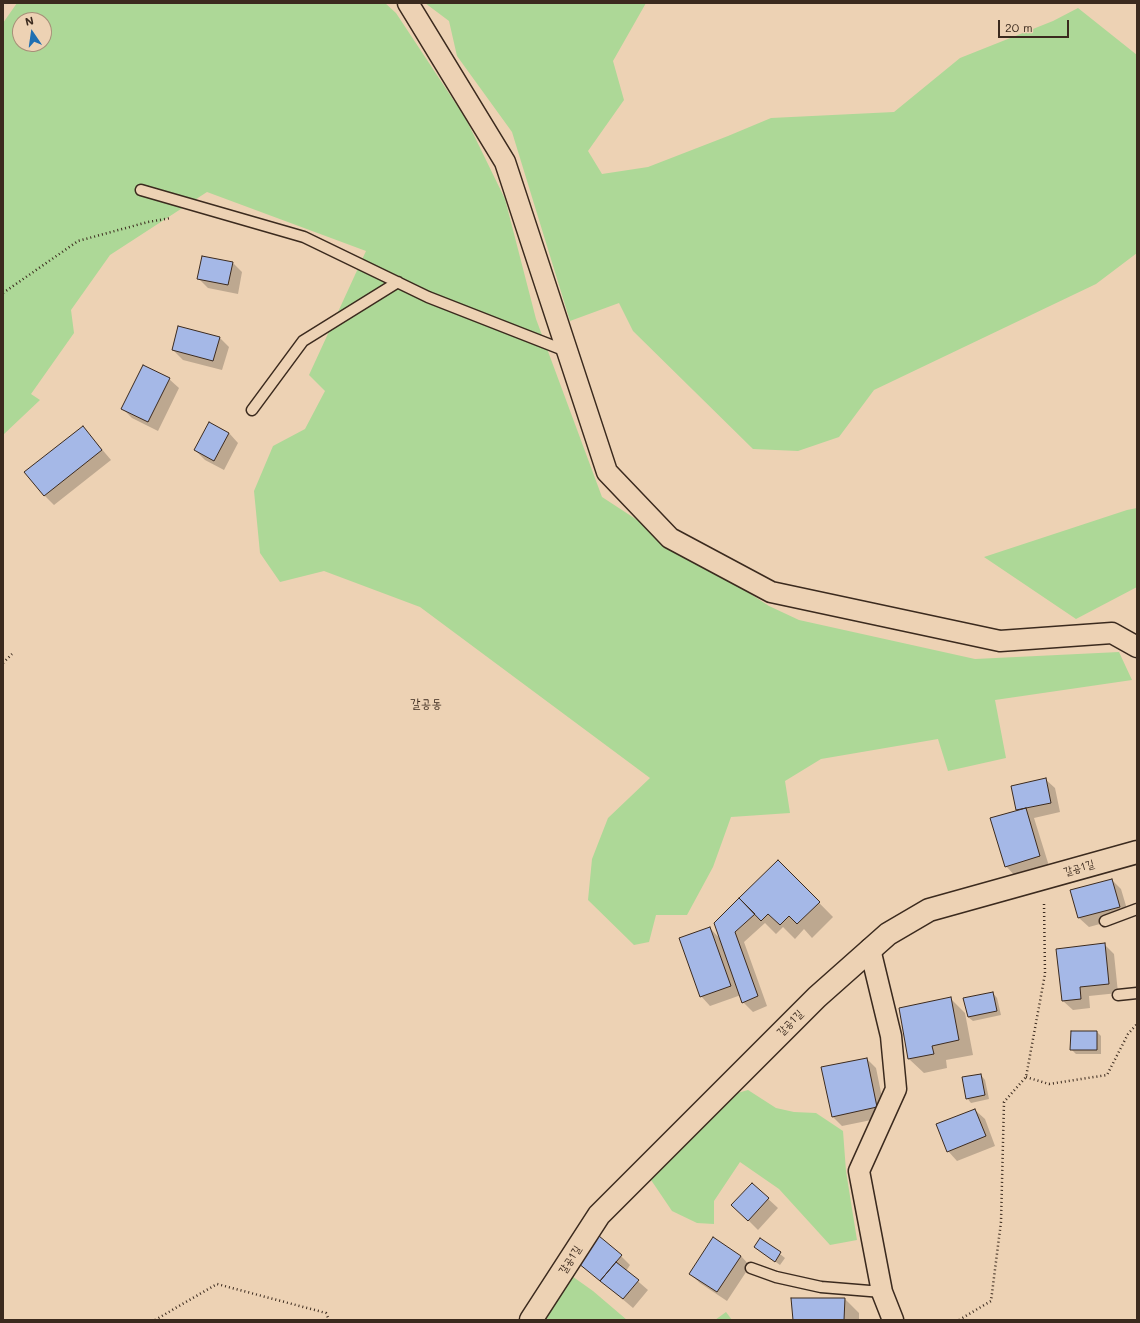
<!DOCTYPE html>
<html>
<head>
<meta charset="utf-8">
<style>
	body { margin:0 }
	#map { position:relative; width:1140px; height:1323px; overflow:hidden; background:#edd2b4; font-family:Mali,sans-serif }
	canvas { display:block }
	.frame { position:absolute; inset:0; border:4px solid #3b2a1e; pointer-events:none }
	.north { position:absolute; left:12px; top:12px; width:40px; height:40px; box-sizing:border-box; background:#edd2b4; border:1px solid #a68f78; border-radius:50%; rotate:347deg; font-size:11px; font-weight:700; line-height:16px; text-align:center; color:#3b2a1e }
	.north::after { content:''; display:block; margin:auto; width:14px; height:18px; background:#1f6fb2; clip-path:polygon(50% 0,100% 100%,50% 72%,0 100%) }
	.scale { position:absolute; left:998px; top:20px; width:71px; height:18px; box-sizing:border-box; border:2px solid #3b2a1e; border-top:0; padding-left:5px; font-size:12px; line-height:14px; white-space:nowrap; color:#3b2a1e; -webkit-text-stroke:3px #edd2b4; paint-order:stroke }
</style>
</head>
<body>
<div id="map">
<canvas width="1140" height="1323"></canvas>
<div class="frame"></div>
<div class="north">N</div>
<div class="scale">20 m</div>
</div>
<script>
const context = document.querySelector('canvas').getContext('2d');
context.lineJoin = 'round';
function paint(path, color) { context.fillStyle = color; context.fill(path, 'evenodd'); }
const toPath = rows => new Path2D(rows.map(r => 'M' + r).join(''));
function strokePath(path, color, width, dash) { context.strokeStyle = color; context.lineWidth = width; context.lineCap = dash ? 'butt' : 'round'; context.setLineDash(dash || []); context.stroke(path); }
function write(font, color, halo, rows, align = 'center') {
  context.font = font + ' Mali,"Poor Story",sans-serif'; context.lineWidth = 4; context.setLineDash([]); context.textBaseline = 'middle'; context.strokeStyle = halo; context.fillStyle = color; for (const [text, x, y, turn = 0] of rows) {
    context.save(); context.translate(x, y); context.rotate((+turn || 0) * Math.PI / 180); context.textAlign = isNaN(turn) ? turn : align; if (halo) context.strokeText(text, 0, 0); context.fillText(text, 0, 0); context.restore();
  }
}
const green = toPath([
	[17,3,385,3,396,13,466,119,505,199,536,319,602,497,769,606,799,620,975,659,1119,652,1132,680,995,700,1006,758,948,771,938,739,821,759,785,781,790,813,731,817,713,867,687,915,656,915,649,942,634,945,588,900,592,859,608,818,650,778,420,607,324,571,280,582,260,553,254,491,273,446,305,429,325,391,309,375,366,251,207,192,110,255,71,310,74,333,31,394,40,400,3,435,3,23],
	[20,20,44,20,44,44,20,44],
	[425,3,646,3,613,61,624,100,588,151,602,174,648,167,728,136,771,118,894,112,960,58,1053,21,1078,8,1137,55,1137,253,1096,284,874,390,839,437,798,451,753,449,633,331,619,303,570,321,512,132,457,56,449,21],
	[1137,508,1137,587,1076,619,984,557,1127,510],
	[748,1090,776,1108,794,1112,816,1113,843,1131,846,1171,857,1240,830,1245,779,1189,740,1162,714,1201,714,1224,697,1223,672,1211,649,1177,720,1098],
	[569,1274,593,1291,627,1320,543,1320],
	[726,1312,732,1320,715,1320]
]);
const shadow = toPath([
	[233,263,242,272,238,294,208,288,199,279],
	[219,337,229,347,222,370,183,360,173,350],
	[169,379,179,388,158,431,132,418,123,409],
	[83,427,111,460,54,505,44,495],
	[229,433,238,443,224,470,205,460,195,450],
	[1045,779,1055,788,1060,812,1034,818,1049,866,1015,876,1006,866,1017,811,1012,786],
	[778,861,833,917,812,938,804,929,795,939,783,927,776,934,765,923,744,942,767,1006,753,1012,743,1002,741,995,710,1006,701,996,710,928,722,941],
	[1112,880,1121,889,1129,916,1089,927,1079,918,1072,891],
	[1104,944,1114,954,1118,993,1089,996,1090,1008,1073,1010,1063,1001],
	[993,993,997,998,1001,1015,973,1021,968,1017],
	[950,998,965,1013,973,1055,946,1060,947,1068,924,1073,909,1059],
	[1097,1032,1101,1036,1101,1054,1076,1054,1071,1049],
	[867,1059,876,1068,886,1117,842,1126,833,1117],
	[981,1075,985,1080,989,1099,971,1103,967,1098],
	[975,1110,985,1119,995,1146,957,1161,948,1151],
	[752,1184,778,1208,758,1230,742,1214],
	[761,1239,785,1258,780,1265,755,1247],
	[621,1256,630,1265,626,1271,648,1290,633,1308,579,1262],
	[741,1256,750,1266,727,1301,700,1283,690,1274],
	[845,1299,859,1313,859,1320,794,1320]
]);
const building = toPath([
	[202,256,233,262,228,285,197,279,202,256],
	[178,326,220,337,213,361,172,350,178,326],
	[143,365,170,378,148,422,121,409,143,365],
	[209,422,229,433,214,461,194,450,209,422],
	[83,426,102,450,44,496,24,472,83,426],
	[1046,778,1051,803,1016,810,1011,786,1046,778],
	[1026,808,1040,856,1005,867,990,818,1026,808],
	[778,860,820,902,797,924,789,916,780,925,768,914,761,921,739,898,778,860],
	[1112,879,1120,907,1078,918,1070,890,1112,879],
	[739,898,755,914,735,932,758,996,742,1003,714,923,739,898],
	[710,927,731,986,700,997,679,938,710,927],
	[1105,943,1109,984,1080,987,1081,999,1062,1001,1056,949,1105,943],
	[993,992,997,1011,968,1017,963,998,993,992],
	[951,997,959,1040,932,1046,934,1054,908,1059,899,1008,951,997],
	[1071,1031,1097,1031,1097,1050,1070,1050,1071,1031],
	[867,1058,877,1107,832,1117,821,1067,867,1058],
	[981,1074,985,1095,966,1099,962,1077,981,1074],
	[975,1109,986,1136,947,1152,936,1124,975,1109],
	[752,1183,769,1198,748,1221,731,1205,752,1183],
	[599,1236,622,1255,600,1281,578,1263,599,1236],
	[713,1237,741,1256,717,1292,689,1274,713,1237],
	[760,1238,781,1252,775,1262,754,1247,760,1238],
	[616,1262,639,1280,623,1299,600,1281,616,1262],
	[791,1298,845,1298,844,1320,793,1320,791,1298]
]);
const path = toPath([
	[3,293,78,241,148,222,171,218],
	[3,663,12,654],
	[1026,1077,1049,1084,1107,1075,1128,1034,1137,1024],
	[155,1320,217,1284,326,1313,329,1320],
	[959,1320,991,1301,1001,1222,1004,1102,1026,1077,1045,974,1044,903]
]);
const service = toPath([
	[141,190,304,237,428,297,566,351],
	[252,410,303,341,398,282],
	[1105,921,1137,909],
	[1118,995,1137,993],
	[751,1268,776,1277,821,1287,882,1292]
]);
const minor = toPath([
	[408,3,505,162,607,472,670,538,771,592,1000,641,1112,633,1137,647],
	[870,949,891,1036,896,1089,859,1171,882,1292,893,1320]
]);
const tertiary = toPath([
	[531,1320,599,1215,817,997,888,934,929,910,1137,852]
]);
const streetNames = [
	["갈공1길",1079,868,-16],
	["갈공1길",790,1023,-45],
	["갈공1길",570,1260,-57]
];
const quarterNames = [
	["갈공동",426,704]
];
paint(green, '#add897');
paint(shadow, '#0003');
paint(building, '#a5b8e7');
strokePath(building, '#3b2a1e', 1);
strokePath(service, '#3b2a1e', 13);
strokePath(minor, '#3b2a1e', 23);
strokePath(tertiary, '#3b2a1e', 25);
strokePath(path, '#3b2a1e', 2.5, [1, 3]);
strokePath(service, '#edd2b4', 10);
strokePath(minor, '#edd2b4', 20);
strokePath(tertiary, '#edd2b4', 22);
write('11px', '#3b2a1e', '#edd2b4', streetNames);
write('13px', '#3b2a1e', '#edd2b4', quarterNames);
</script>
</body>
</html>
